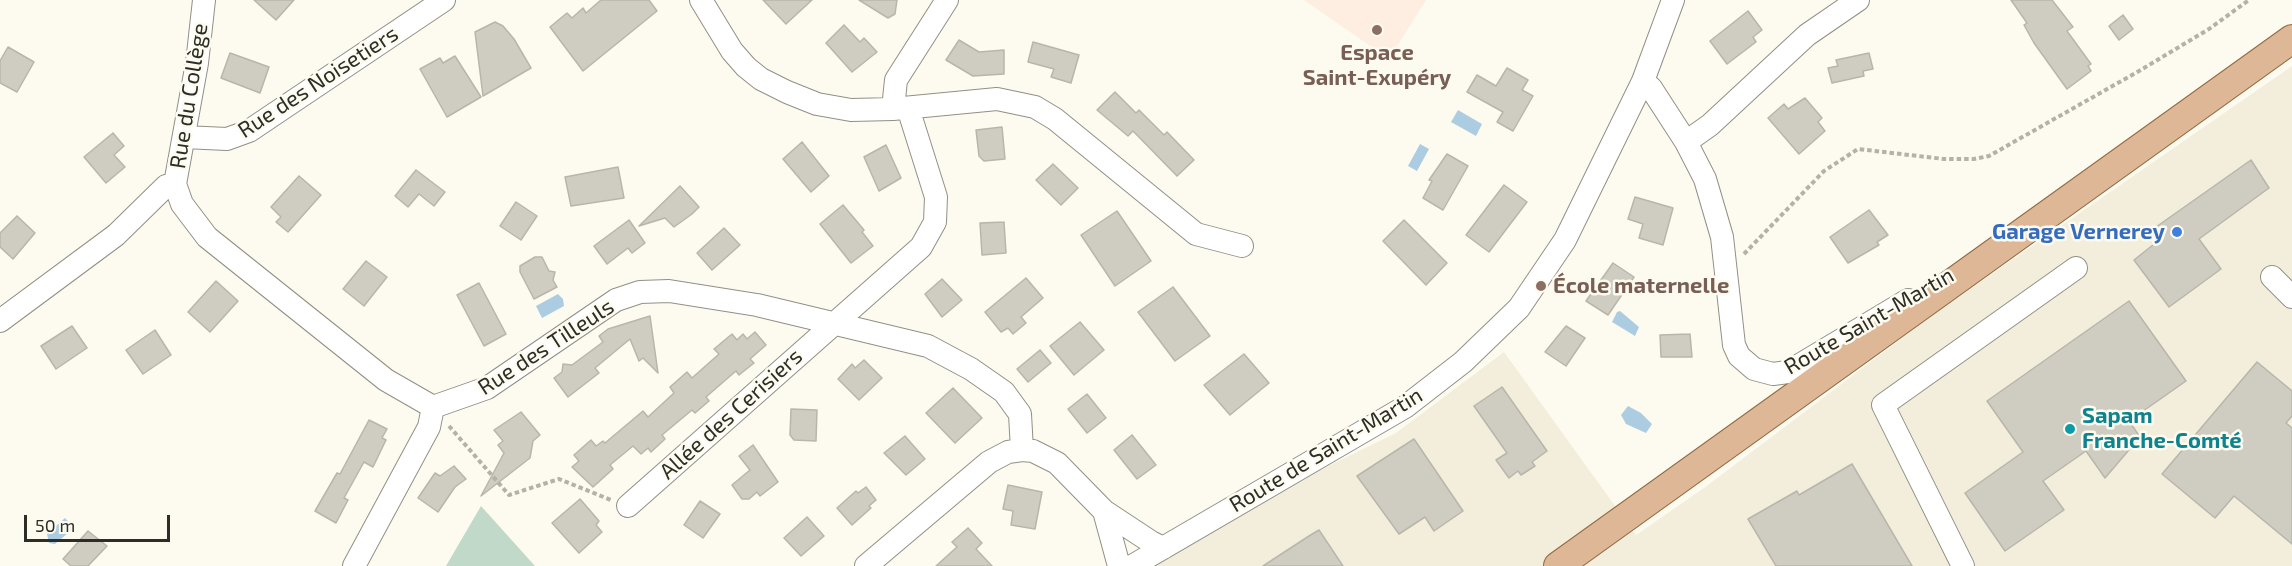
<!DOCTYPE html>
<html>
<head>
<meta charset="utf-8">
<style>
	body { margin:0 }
	#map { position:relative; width:2292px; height:566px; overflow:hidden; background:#fdfbef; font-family:"Exo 2",sans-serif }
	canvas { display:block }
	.scale { position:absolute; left:24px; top:515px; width:146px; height:27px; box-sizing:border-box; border:3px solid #2d2d28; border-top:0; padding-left:8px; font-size:18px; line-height:21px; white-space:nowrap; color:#2d2d28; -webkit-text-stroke:4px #fdfbef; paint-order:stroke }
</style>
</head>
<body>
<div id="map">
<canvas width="2292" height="566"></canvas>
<div class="scale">50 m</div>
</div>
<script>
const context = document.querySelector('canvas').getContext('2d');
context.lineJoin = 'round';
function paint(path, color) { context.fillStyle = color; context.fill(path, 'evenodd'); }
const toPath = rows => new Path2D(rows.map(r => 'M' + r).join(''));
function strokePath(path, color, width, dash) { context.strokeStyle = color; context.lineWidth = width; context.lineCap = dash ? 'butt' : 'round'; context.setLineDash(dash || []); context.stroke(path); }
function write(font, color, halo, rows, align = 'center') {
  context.font = font + ' "Exo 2",sans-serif'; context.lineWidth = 5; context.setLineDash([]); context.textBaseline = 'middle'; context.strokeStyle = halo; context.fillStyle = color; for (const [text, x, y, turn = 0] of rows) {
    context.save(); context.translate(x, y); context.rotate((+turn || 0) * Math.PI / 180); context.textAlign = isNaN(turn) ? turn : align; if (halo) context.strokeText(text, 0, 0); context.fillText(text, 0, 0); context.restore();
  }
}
const built = toPath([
	[2292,66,2292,566,1123,566,1396,433,1504,352,1636,535,1704,488,1934,314]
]);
const education = toPath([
	[1304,0,1426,0,1389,59]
]);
const green = toPath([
	[481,506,535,566,446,566]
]);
const water = toPath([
	[1458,110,1482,124,1476,136,1451,122],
	[1420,144,1429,149,1417,171,1408,166],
	[558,294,563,299,564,306,542,318,536,306],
	[1620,311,1639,327,1635,336,1612,322,1617,312],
	[1628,406,1641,413,1652,424,1646,433,1626,424,1621,415],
	[65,518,74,528,55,544,49,543,47,534]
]);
const building = toPath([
	[254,0,294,0,276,20,254,0],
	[601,0,649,0,657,11,583,71,550,27,567,13,572,18,583,8,586,13,601,0],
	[763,0,812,0,786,24,763,0],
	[859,0,897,0,895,14,888,18,859,0],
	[2011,0,2052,0,2073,27,2067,31,2091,64,2088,66,2091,71,2067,89,2034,43,2024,25,2027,23,2011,0],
	[1748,11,1762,30,1753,37,1756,42,1727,64,1710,41,1748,11],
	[2123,15,2133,29,2119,40,2109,26,2123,15],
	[495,22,503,26,514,39,531,68,483,96,475,32,495,22],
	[844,25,860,42,864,38,877,52,852,72,826,43,844,25],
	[959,40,979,52,1004,50,1004,74,973,76,946,60,959,40],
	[1033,42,1079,55,1071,83,1051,77,1054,69,1028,62,1033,42],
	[8,47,34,62,17,92,0,83,0,61,8,47],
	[230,53,269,67,260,93,221,78,230,53],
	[1869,53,1873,69,1863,71,1864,76,1832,83,1828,68,1838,66,1836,60,1869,53],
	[455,56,481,97,447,117,420,69,440,58,443,63,455,56],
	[1507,68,1528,80,1522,90,1533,96,1513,131,1497,122,1503,112,1467,92,1477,75,1496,86,1507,68],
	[1115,92,1136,113,1139,110,1164,135,1167,132,1194,160,1177,176,1133,131,1128,136,1097,110,1115,92],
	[1805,98,1822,118,1818,122,1825,131,1799,154,1768,118,1784,104,1788,109,1805,98],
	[1002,127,1005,159,984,161,979,156,976,130,1002,127],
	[113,133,124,146,114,155,125,167,106,183,84,157,113,133],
	[802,142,829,176,811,192,783,159,802,142],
	[886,145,901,178,879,191,864,157,886,145],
	[1447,154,1468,166,1443,210,1423,198,1432,181,1429,180,1447,154],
	[2251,160,2269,188,2199,239,2221,269,2169,307,2134,260,2163,237,2156,227,2251,160],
	[1053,164,1078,188,1061,205,1036,180,1053,164],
	[618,167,624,198,571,206,565,177,618,167],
	[416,170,445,192,434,206,419,194,408,207,395,196,416,170],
	[299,176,321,195,288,232,276,222,281,217,271,207,299,176],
	[1504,185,1527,202,1489,252,1466,235,1504,185],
	[680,186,699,207,692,214,674,227,665,218,639,226,680,186],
	[1635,197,1673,208,1663,245,1639,238,1643,224,1628,219,1635,197],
	[516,202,537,216,521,240,500,226,516,202],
	[843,205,864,230,862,232,873,246,851,263,820,224,843,205],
	[1869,210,1888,235,1877,242,1879,245,1848,263,1830,237,1869,210],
	[1117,211,1151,261,1115,286,1081,235,1117,211],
	[17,216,35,233,13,259,0,247,0,233,17,216],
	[629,220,645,243,632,253,628,248,607,264,594,246,629,220],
	[1404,220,1447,263,1426,285,1383,241,1404,220],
	[1004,222,1006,253,982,255,980,223,1004,222],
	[724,228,740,245,712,270,697,253,724,228],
	[535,257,542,257,549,271,555,272,553,280,557,287,534,299,520,272,520,266,535,257],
	[366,261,387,277,364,306,343,289,366,261],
	[1613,263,1634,277,1608,315,1586,301,1613,263],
	[1026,278,1043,298,1021,317,1026,323,1013,334,1008,328,1001,332,985,312,1026,278],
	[942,279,962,300,942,317,925,294,942,279],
	[216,281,238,301,210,332,188,312,216,281],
	[479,283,506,334,484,346,457,295,479,283],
	[1173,287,1210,336,1175,361,1138,312,1173,287],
	[2129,301,2186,381,2129,421,2140,437,2105,478,2086,451,2043,481,2064,510,2005,551,1965,493,2023,452,1987,401,2129,301],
	[650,316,658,373,643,358,639,361,630,339,595,368,599,373,568,397,554,378,562,372,563,364,572,365,603,342,599,336,608,329,650,316],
	[1080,322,1104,350,1074,375,1050,346,1080,322],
	[72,326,87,348,56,369,41,346,72,326],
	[1566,326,1585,338,1566,366,1545,352,1566,326],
	[155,330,171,355,143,374,126,350,155,330],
	[755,332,766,345,750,359,754,363,739,375,736,371,729,377,706,397,709,401,695,413,692,410,662,435,665,439,651,452,648,448,641,454,633,446,610,465,613,469,593,487,572,467,579,461,574,455,591,440,596,446,603,441,605,443,643,411,648,417,674,393,670,387,687,372,692,378,719,354,714,349,732,334,737,340,743,334,747,339,755,332],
	[1690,334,1692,357,1661,357,1660,335,1690,334],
	[1040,350,1051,363,1028,382,1017,369,1040,350],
	[1244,354,1269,383,1230,415,1204,385,1244,354],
	[864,360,882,378,859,400,838,379,852,364,855,368,864,360],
	[2257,362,2292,391,2292,416,2286,423,2292,428,2292,544,2234,496,2215,518,2162,474,2257,362],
	[1502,387,1547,451,1532,462,1535,466,1521,475,1518,471,1509,478,1496,460,1507,453,1474,406,1502,387],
	[953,388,982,418,955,443,926,413,953,388],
	[1087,394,1106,418,1087,433,1068,409,1087,394],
	[791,409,817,410,816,441,794,440,790,435,791,409],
	[521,412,540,435,533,441,530,458,481,496,504,453,498,445,503,441,494,430,521,412],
	[369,420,387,429,382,438,386,440,373,467,364,462,344,498,348,500,336,523,315,511,337,473,340,474,369,420],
	[1132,435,1156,465,1137,479,1114,450,1132,435],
	[905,436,925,459,906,475,884,453,905,436],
	[1414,439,1463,511,1434,531,1425,517,1399,534,1357,476,1414,439],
	[753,445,778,482,760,496,757,492,749,499,742,499,732,485,750,470,739,456,753,445],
	[1852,464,1912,566,1776,566,1748,519,1797,491,1799,495,1852,464],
	[454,466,466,479,455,487,438,512,418,498,435,473,440,476,454,466],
	[1008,485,1042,492,1035,529,1011,525,1013,511,1003,509,1008,485],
	[866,487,876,500,869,506,871,508,852,525,837,508,856,491,858,493,866,487],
	[580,499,599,521,596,525,602,532,579,553,552,523,580,499],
	[700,501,720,514,703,538,684,525,700,501],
	[807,517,824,536,801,556,784,538,807,517],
	[968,528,982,543,976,549,992,566,936,566,957,547,952,542,968,528],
	[1319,530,1343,566,1263,566,1309,536,1319,530],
	[88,531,107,546,88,566,71,566,63,559,88,531]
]);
const path = toPath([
	[1744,254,1824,171,1858,149,1944,159,1974,159,1989,156,2139,71,2209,29,2249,0],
	[449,426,509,495,559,479,611,500]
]);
const minor = toPath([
	[701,0,732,51,746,67,761,79,787,92,817,104,851,110,893,109,997,99,1035,107,1055,119,1196,234,1242,246],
	[1643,81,1651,88,1686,142,1705,179,1722,237,1734,345,1739,356,1754,369,1773,374,1788,372,1908,300],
	[893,109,896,80,947,0],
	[184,137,227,139,249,131,444,0],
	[1686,142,1710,125,1807,35,1858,0],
	[175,184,182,204,207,237,386,380,433,407,487,388,616,300,640,292,669,291,757,305,928,346,971,369,1004,392,1020,414,1022,450,1033,451,1057,463,1104,511],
	[2272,277,2292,297],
	[0,321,116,235,166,186,175,184,197,63,204,0],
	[628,506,921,247,935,222,936,197,908,108],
	[354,566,429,427,433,407],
	[866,566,989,462,1008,452,1022,450],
	[1119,566,1104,511,1151,542,1163,548],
	[1132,566,1405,407,1463,362,1519,308,1565,240,1643,81,1673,0],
	[1963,566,1883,405,2076,268]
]);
const major = toPath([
	[1558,566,2292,39]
]);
const markers = [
	[1377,30,6,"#8d6e63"],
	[2177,232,6,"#3f7fe0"],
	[1541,286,6,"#8d6e63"],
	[2070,429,6,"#0f9aa8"]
];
const educationNames = [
	["Espace",1377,53],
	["Saint-Exupéry",1377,78],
	["École maternelle",1553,286,"left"]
];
const streetNames = [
	["Rue des Noisetiers",318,82,-33],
	["Rue du Collège",189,96,-81],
	["Route Saint-Martin",1869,321,-30],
	["Rue des Tilleuls",546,347,-33],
	["Allée des Cerisiers",731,414,-42],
	["Route de Saint-Martin",1326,450,-31]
];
const shopNames = [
	["Garage Vernerey",2165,232]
];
const cultureNames = [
	["Sapam",2082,416],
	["Franche-Comté",2082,441]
];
paint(built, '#f2eedb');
paint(education, '#feede1');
paint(green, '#c1d9c9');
paint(water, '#accde1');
paint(building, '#cfcdc1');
strokePath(building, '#b8b6ab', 1.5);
strokePath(minor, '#929085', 24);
strokePath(major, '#926942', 30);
strokePath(path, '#b3b2a8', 4, [4.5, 3]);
strokePath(minor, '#fff', 22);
strokePath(major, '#deb896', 28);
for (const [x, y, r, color] of markers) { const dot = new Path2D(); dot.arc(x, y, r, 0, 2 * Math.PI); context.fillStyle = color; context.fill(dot); strokePath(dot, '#fdfbef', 2); }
write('bold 22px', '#785e54', '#fdfbef', educationNames);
write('22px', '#2d2d28', '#fdfbef', streetNames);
write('bold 22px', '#366cbe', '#fdfbef', shopNames, 'right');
write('bold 22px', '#0d838f', '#fdfbef', cultureNames, 'left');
</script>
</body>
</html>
